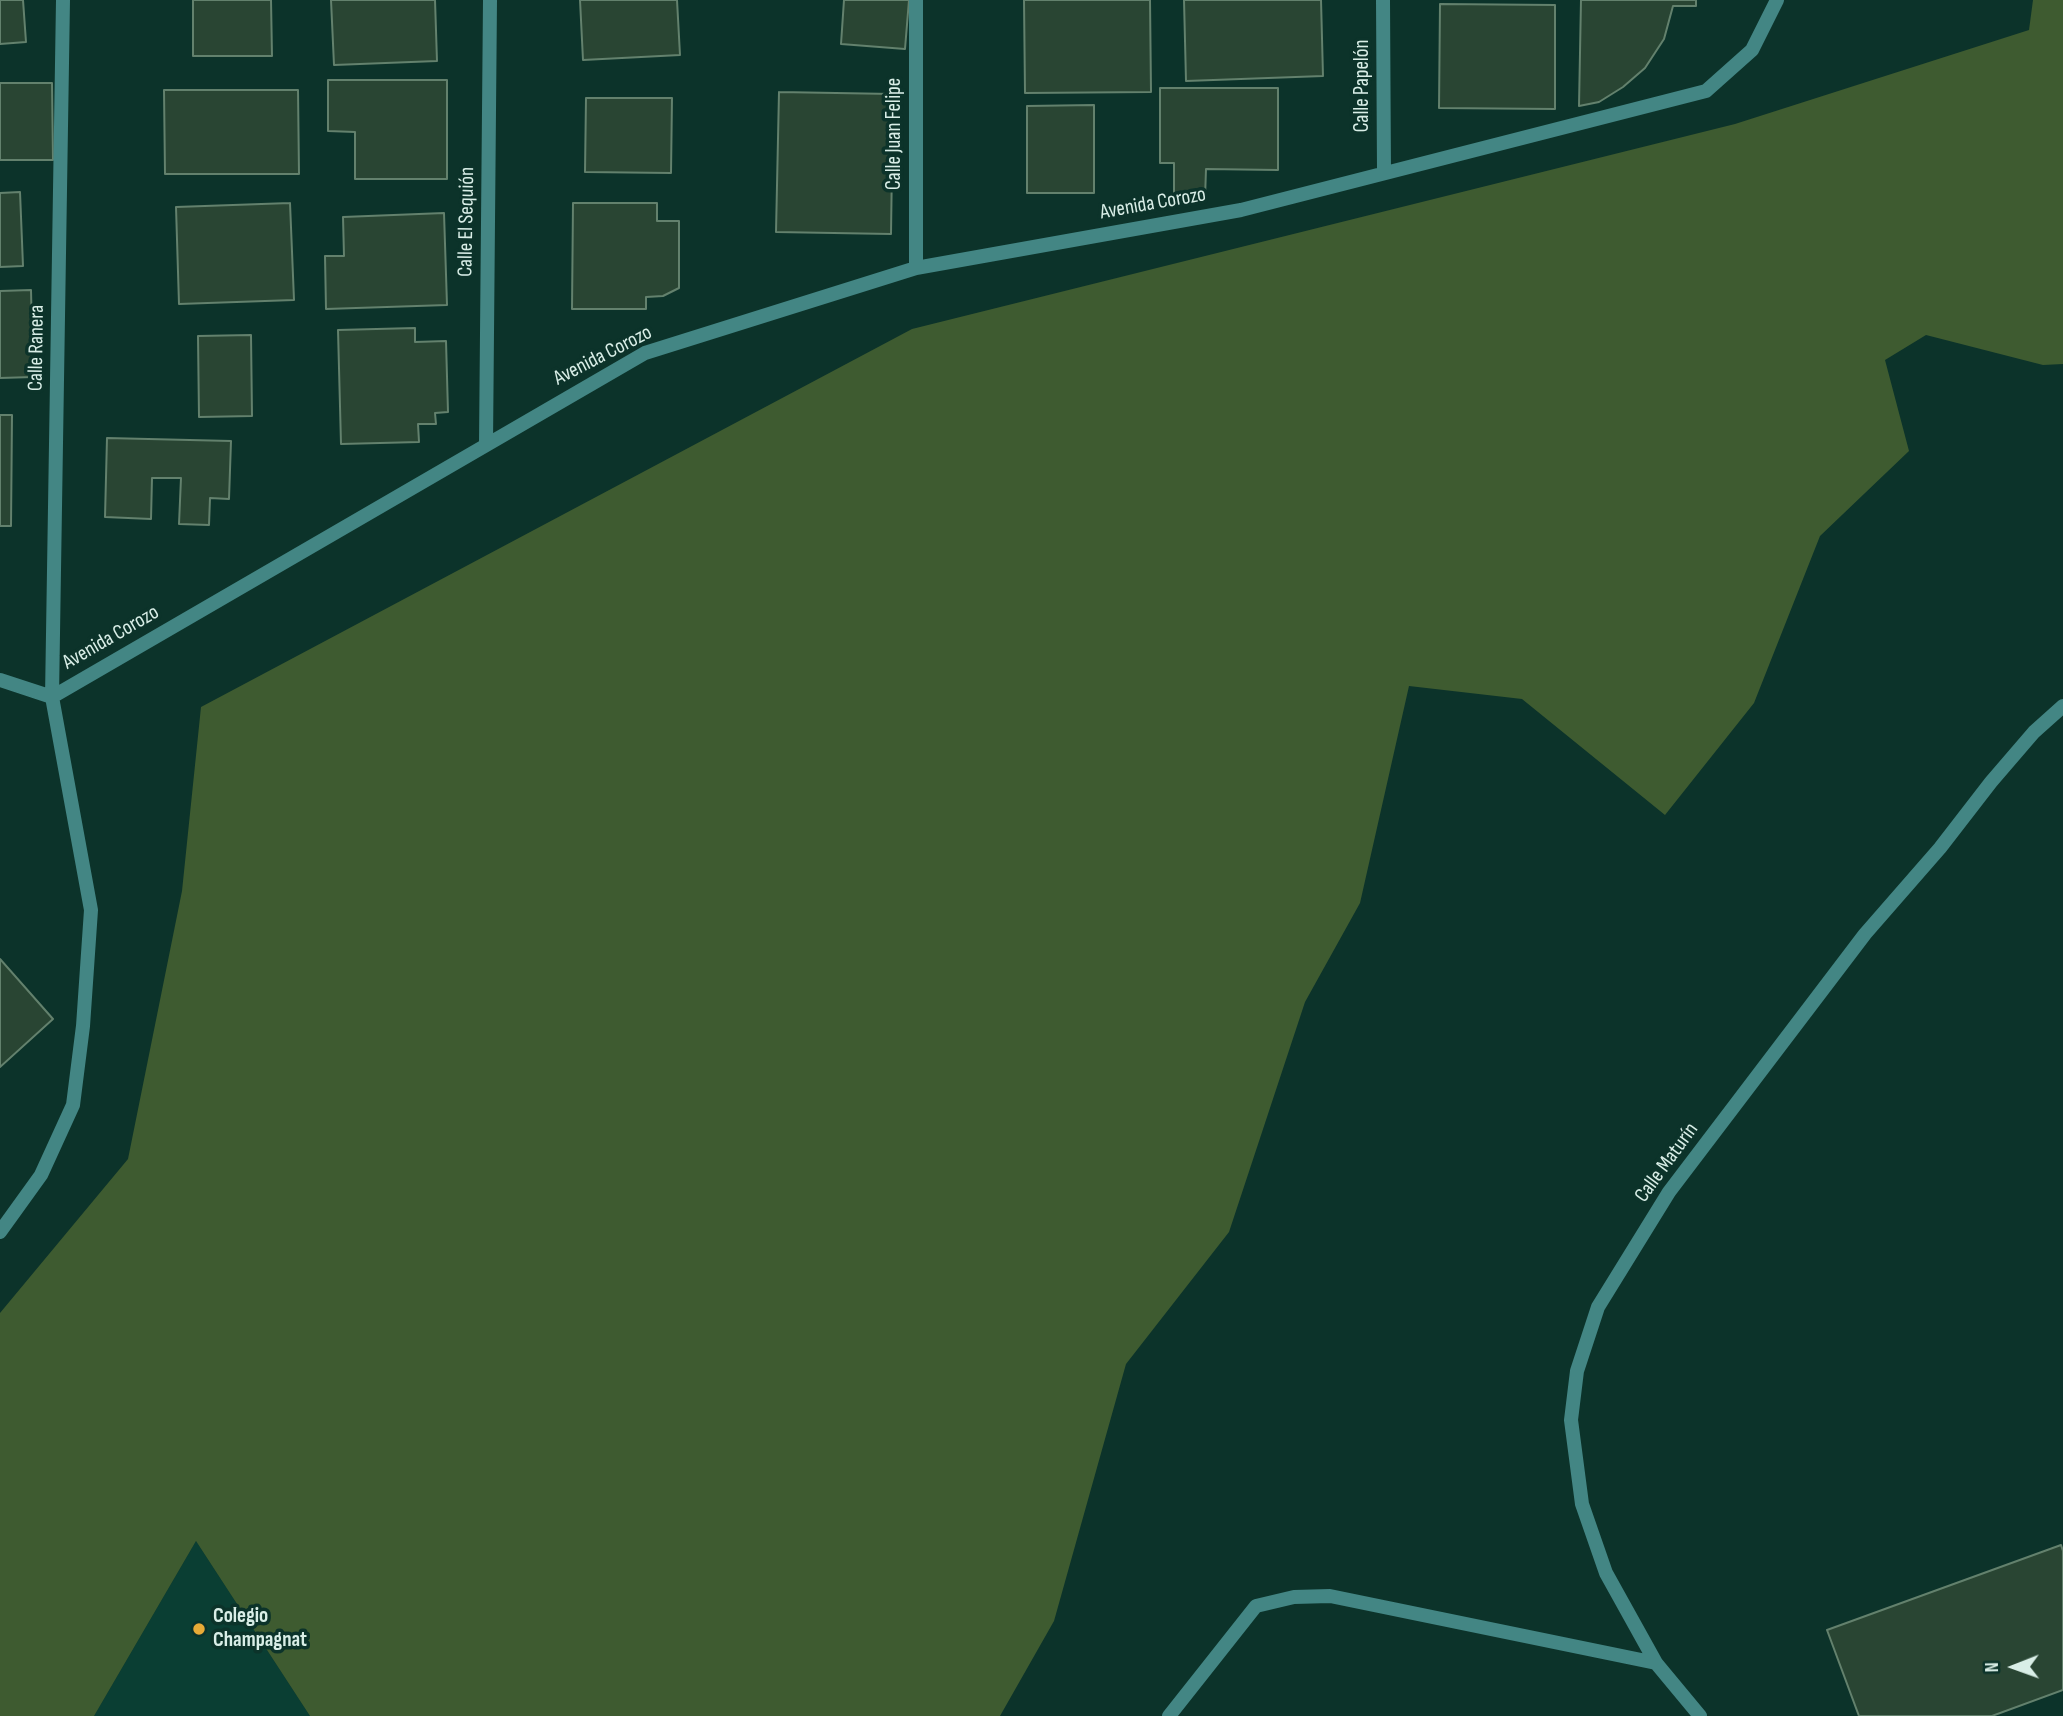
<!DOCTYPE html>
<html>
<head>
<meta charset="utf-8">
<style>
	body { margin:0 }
	#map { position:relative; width:2063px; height:1716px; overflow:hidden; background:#0c332a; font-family:"Sofia Sans Condensed",sans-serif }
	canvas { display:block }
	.north { position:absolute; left:1979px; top:1632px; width:70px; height:70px; -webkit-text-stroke:5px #0c332a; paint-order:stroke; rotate:269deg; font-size:19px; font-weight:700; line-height:28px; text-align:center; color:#d9eee7 }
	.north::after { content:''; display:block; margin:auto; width:24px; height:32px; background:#d9eee7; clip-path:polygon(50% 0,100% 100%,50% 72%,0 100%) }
</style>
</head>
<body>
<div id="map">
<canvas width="2063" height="1716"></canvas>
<div class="north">N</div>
</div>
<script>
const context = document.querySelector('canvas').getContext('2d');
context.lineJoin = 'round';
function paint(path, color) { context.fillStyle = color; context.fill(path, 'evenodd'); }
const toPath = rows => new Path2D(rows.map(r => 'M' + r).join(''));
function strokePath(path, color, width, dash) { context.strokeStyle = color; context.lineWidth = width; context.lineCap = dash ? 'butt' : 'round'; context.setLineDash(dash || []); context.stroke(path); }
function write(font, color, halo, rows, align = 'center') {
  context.font = font + ' "Sofia Sans Condensed",sans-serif'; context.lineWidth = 7; context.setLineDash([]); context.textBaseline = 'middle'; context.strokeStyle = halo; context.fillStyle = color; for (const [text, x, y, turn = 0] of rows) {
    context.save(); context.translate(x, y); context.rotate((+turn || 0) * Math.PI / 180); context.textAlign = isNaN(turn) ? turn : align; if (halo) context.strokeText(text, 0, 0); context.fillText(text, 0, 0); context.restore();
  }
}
const built = toPath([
	[196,1541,310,1716,94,1716]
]);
const green = toPath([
	[2033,0,2063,0,2063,364,2043,365,1926,335,1885,360,1909,451,1820,536,1754,703,1665,815,1522,699,1409,686,1360,903,1305,1002,1229,1232,1126,1364,1054,1621,1000,1716,310,1716,196,1541,94,1716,0,1716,0,1313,128,1159,182,891,201,707,912,329,1735,124,2029,30]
]);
const building = toPath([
	[0,0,23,0,26,42,0,44,0,0],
	[193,0,271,0,272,56,193,56,193,0],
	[331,0,435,0,437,61,334,65,331,0],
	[580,0,677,0,680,55,583,60,580,0],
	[844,0,909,0,905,49,841,44,844,0],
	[1024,0,1150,0,1151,92,1025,93,1024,0],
	[1184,0,1321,0,1323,76,1186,81,1184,0],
	[1581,0,1696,0,1696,6,1673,6,1664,39,1645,68,1623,87,1599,102,1579,106,1581,0],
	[1440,4,1555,5,1555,109,1439,108,1440,4],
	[328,80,447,80,447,179,355,179,355,132,328,131,328,80],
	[0,83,52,83,53,160,0,160,0,83],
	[1160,88,1278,88,1278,170,1206,169,1205,199,1174,198,1174,163,1160,163,1160,88],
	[164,90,298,90,299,174,165,174,164,90],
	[779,92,893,94,891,234,776,232,779,92],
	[586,98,672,98,671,173,585,172,586,98],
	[1094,105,1094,193,1027,193,1027,106,1094,105],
	[20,192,23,266,0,267,0,193,20,192],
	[290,203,294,300,179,304,176,207,290,203],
	[573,203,657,203,657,221,679,221,679,288,663,296,646,297,646,309,572,309,573,203],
	[444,213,447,305,326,309,325,256,344,256,343,217,444,213],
	[31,290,33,377,0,378,0,291,31,290],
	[415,328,415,342,446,341,448,412,435,413,436,424,418,424,419,442,341,444,338,330,415,328],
	[251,335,252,416,199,417,198,336,251,335],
	[0,415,12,415,11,526,0,526,0,415],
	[107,438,231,441,229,499,210,498,209,525,179,524,181,478,152,478,151,519,105,517,107,438],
	[0,959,53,1019,0,1067,0,959],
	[2061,1545,2063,1551,2063,1690,1992,1716,1859,1716,1827,1630,2061,1545]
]);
const street = toPath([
	[1383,0,1384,172],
	[916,268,916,0],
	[486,444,490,0],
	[0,680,52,697],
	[52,697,645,353,916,268,1241,210,1706,91,1752,50,1777,0],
	[0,1232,41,1175,73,1105,83,1026,91,910,52,697,63,0],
	[1169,1716,1256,1606,1294,1597,1330,1596,1656,1663],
	[1700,1716,1656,1663,1606,1573,1582,1504,1571,1420,1577,1371,1598,1307,1669,1192,1865,934,1940,848,1991,782,2034,732,2063,706]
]);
const markers = [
	[199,1629,7,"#e8ab37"]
];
const streetNames = [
	["Calle Papelón",1363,86,-90],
	["Calle Juan Felipe",895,134,-90],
	["Avenida Corozo",1153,204,-10],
	["Calle El Sequión",467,222,-89],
	["Calle Ranera",37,348,-89],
	["Avenida Corozo",603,356,-27],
	["Avenida Corozo",111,638,-30],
	["Calle Maturín",1667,1163,-54]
];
const poiNames = [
	["Colegio",213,1617],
	["Champagnat",213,1641]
];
paint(built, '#0a3e33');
paint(green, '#3e5b30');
paint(building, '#294533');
strokePath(building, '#63816d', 2);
strokePath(street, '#438684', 14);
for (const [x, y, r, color] of markers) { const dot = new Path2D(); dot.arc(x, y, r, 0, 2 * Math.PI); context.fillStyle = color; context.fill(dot); strokePath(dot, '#0c332a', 2.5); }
write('21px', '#d9eee7', '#0c332a', streetNames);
write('bold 21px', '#d9eee7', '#0c332a', poiNames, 'left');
</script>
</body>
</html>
